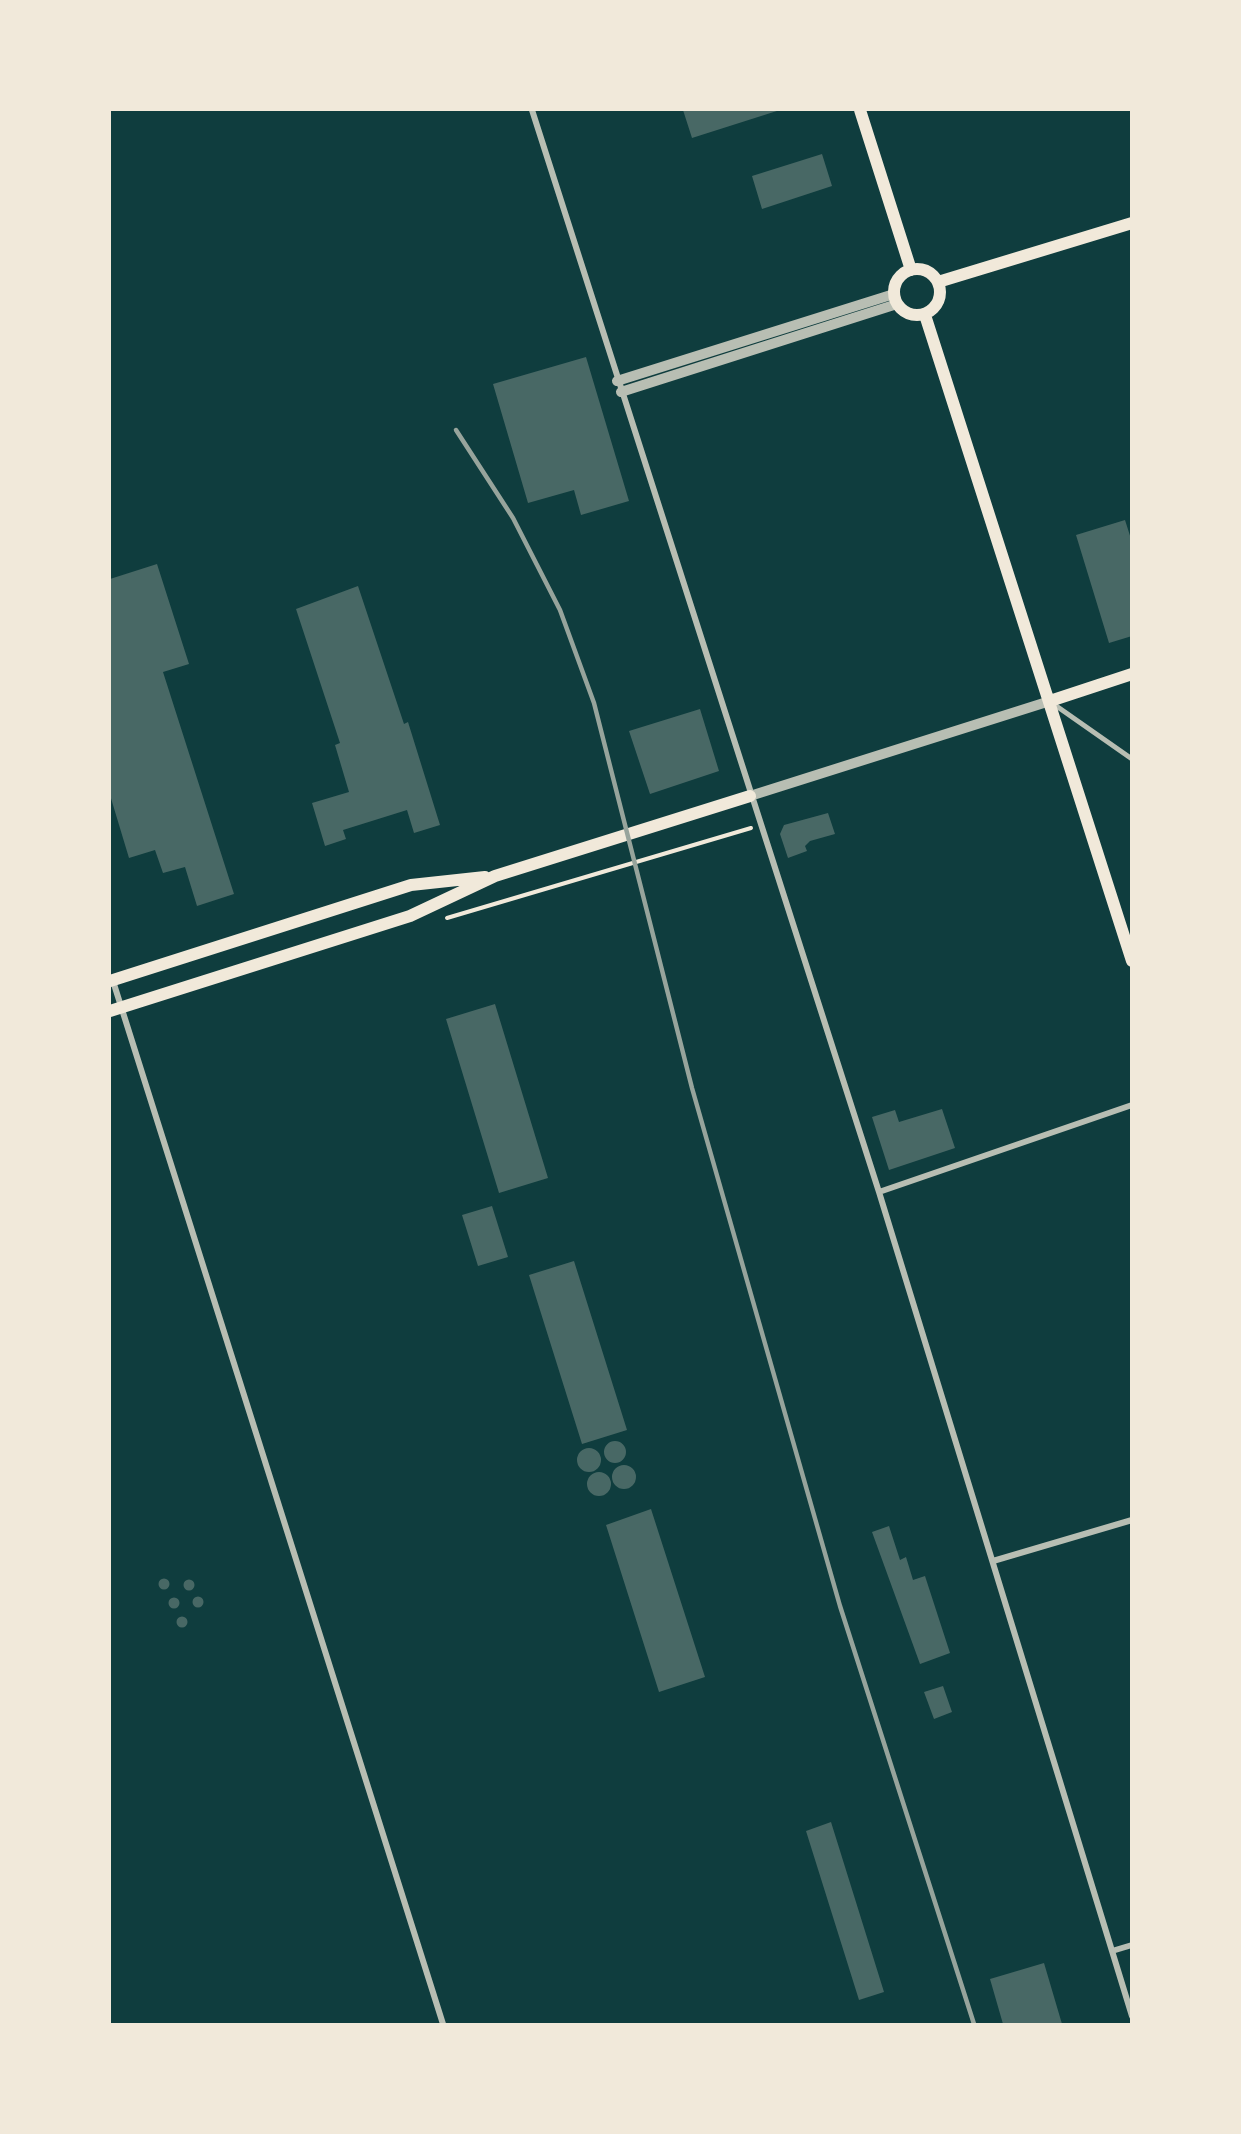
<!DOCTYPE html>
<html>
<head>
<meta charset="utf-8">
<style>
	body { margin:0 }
	#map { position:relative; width:1241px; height:2134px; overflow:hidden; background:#0f3d3e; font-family:Commissioner,sans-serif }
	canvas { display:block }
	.frame { position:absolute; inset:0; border:111px solid #f1e9da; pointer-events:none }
</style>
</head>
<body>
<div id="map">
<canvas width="1241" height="2134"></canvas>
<div class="frame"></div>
</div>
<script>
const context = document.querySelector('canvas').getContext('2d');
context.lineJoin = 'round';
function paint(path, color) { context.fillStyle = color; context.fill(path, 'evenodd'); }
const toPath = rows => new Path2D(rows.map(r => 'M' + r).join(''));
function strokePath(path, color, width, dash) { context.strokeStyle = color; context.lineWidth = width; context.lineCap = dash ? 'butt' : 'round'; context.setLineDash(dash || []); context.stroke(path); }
const building = toPath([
	[683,110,780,110,692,138],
	[822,154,832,186,762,209,752,176],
	[586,357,629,501,581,515,574,490,528,503,493,384],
	[1125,520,1132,542,1132,636,1109,643,1076,535],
	[157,564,189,664,163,672,234,894,197,906,185,867,163,873,155,850,129,858,110,795,110,579],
	[358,586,404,724,408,722,440,825,414,833,407,810,343,830,346,839,325,846,312,803,349,792,335,745,340,743,296,609],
	[700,709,719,771,650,794,629,731],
	[828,813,835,834,810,841,805,846,807,851,788,858,780,834,784,825],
	[495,1004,548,1178,499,1193,446,1019],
	[942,1109,955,1148,889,1170,872,1117,895,1110,899,1122],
	[492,1206,508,1257,478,1266,462,1215],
	[574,1261,627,1430,582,1444,529,1275],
	'604 1452a11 11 0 1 1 22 0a11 11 0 1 1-22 0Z',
	'577 1460a12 12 0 1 1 24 0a12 12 0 1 1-24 0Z',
	'612 1477a12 12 0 1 1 24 0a12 12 0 1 1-24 0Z',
	'587 1484a12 12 0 1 1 24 0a12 12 0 1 1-24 0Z',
	[651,1509,705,1677,659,1692,606,1525],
	[889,1526,900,1560,906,1557,913,1580,925,1576,950,1653,920,1664,872,1532],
	'158.5 1584a5.5 5.5 0 1 1 11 0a5.5 5.5 0 1 1-11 0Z',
	'183.5 1585a5.5 5.5 0 1 1 11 0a5.5 5.5 0 1 1-11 0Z',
	'192.5 1602a5.5 5.5 0 1 1 11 0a5.5 5.5 0 1 1-11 0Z',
	'168.5 1603a5.5 5.5 0 1 1 11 0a5.5 5.5 0 1 1-11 0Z',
	'176.5 1622a5.5 5.5 0 1 1 11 0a5.5 5.5 0 1 1-11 0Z',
	[943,1686,952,1712,934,1719,924,1692],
	[831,1822,884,1992,859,2000,806,1831],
	[1044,1963,1062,2024,1003,2024,990,1979]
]);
const path = toPath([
	[447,918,751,828]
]);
const pedestrian = toPath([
	[1052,703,1132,759]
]);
const minor = toPath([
	[532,110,879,1192,1132,2016],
	[113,981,443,2024],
	[879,1192,1132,1105],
	[993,1561,1132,1520],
	[1112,1951,1132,1945]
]);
const tertiary = toPath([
	[617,381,894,294],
	[621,392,897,304],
	[750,796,1050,701]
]);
const secondary = toPath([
	[860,110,911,270],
	'894 292a23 23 0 1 1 46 0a23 23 0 1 1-46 0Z',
	[938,282,1132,223],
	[925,315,1132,961],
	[1050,701,1132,674],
	[110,981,411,885,485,877],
	[110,1011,410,916,495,876,750,796]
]);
const rail = toPath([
	[456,430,513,518,560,610,594,703,692,1088,840,1606,974,2024]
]);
paint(building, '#486865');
strokePath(path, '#f1e9da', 4);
strokePath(pedestrian, '#b8beb3', 5);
strokePath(minor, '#b8beb3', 6);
strokePath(tertiary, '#b8beb3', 10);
strokePath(secondary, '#f1e9da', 12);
strokePath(rail, '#97a49c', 4.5);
</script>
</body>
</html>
